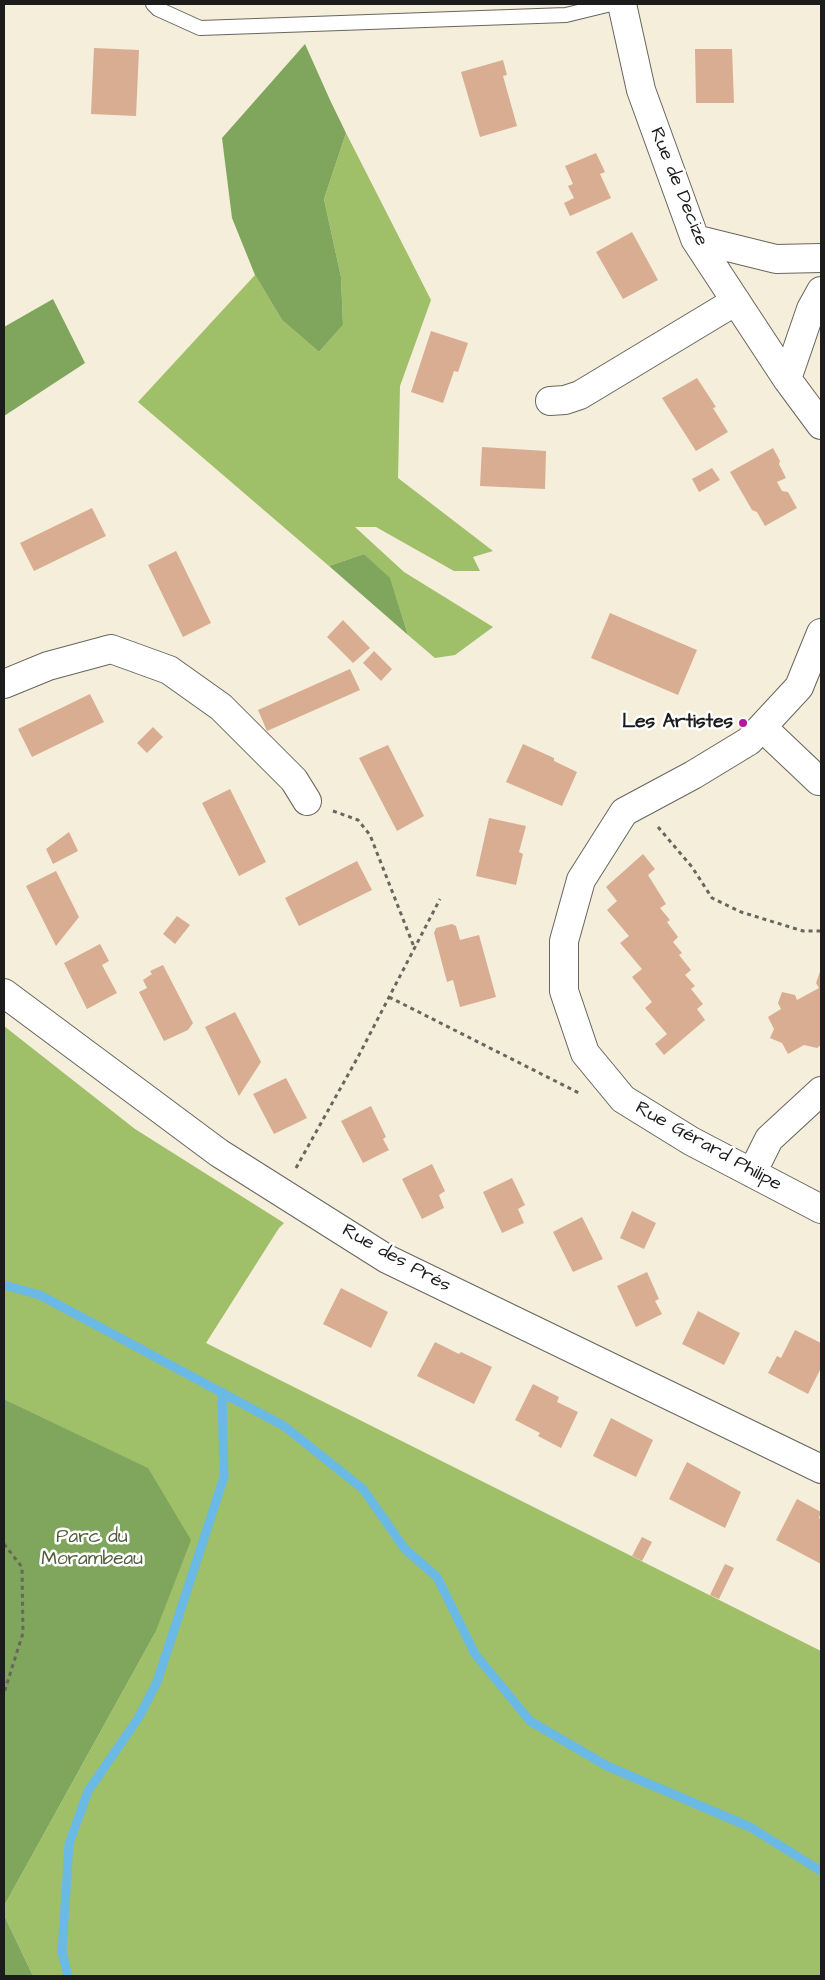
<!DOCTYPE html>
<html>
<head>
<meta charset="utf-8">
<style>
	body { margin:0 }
	#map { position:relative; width:825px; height:1980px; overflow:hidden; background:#f4eeda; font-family:"Architects Daughter",sans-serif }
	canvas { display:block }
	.frame { position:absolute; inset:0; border:5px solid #1c1c1c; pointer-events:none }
</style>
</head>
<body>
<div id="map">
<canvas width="825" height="1980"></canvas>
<div class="frame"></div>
</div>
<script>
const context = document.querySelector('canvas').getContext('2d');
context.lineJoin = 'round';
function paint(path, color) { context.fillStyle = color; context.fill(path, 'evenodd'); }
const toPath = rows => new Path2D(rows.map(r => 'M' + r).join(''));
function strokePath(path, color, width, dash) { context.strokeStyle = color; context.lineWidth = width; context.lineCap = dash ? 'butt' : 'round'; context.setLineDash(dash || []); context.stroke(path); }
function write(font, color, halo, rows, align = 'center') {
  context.font = font + ' "Architects Daughter",sans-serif'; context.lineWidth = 5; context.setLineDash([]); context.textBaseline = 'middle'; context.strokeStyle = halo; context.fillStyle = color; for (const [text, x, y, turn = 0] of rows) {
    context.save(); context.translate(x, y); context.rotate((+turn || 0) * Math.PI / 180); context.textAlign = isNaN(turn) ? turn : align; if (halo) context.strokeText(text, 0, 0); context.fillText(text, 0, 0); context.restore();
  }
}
const green = toPath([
	[346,133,431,300,400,386,398,478,493,551,473,557,480,571,454,571,376,527,355,527,404,572,493,627,455,655,435,658,408,635,390,579,364,554,329,566,138,402,255,275,282,320,319,352,343,325,341,277,324,199],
	[4,1026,135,1129,284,1223,279,1228,206,1343,821,1651,821,1976,33,1976,4,1915,4,1906,155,1633,147,1468,4,1399]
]);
const forest = toPath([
	[305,44,330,100,346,133,324,199,341,277,343,325,319,352,282,320,255,275,232,218,222,138],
	[53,299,85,363,4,416,4,327],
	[364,554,390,578,408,635,329,566],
	[4,1399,148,1468,191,1540,155,1633,4,1906],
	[4,1915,33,1976,4,1976]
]);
const stream = toPath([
	[4,1285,40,1295,284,1426,363,1489,405,1549,437,1577,475,1654,530,1721,607,1766,750,1827,821,1871],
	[68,1976,62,1952,69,1844,88,1791,139,1717,157,1682,224,1477,222,1392]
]);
const building = toPath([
	[94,48,139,50,136,116,91,114],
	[695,49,732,49,734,103,696,103],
	[503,60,507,75,503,76,517,126,480,137,461,72],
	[596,153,605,172,600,174,611,198,570,216,564,203,574,198,568,186,573,184,565,166],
	[632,232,658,280,623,299,596,252],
	[431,331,468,343,458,372,454,371,443,403,411,392],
	[697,378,716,407,713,408,728,432,696,451,662,398],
	[482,447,546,451,545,489,480,486],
	[773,448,780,461,779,464,786,478,777,482,782,491,788,492,797,508,765,526,757,512,752,510,730,472],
	[712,468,720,480,699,492,692,479],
	[92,508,106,536,34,571,20,543],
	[176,551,211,623,183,637,148,565],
	[610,613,697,650,678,695,591,658],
	[343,620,370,648,353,663,327,637],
	[374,651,392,669,381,681,363,663],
	[350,669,360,690,267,731,258,710],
	[90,694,104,722,32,757,18,729],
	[153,727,163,737,147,753,137,743],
	[523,744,554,758,554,761,577,772,562,806,506,782],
	[388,745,424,816,397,831,359,758],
	[230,789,266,862,239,876,202,803],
	[489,818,526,826,519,852,523,854,516,885,476,876],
	[69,832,78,851,53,864,46,849],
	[643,854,655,869,648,875,666,904,660,908,670,920,667,922,678,937,673,942,682,953,679,955,691,970,685,975,695,986,691,989,703,1004,697,1009,705,1020,664,1055,655,1044,667,1034,645,1008,652,1002,632,977,642,969,620,943,629,936,607,910,617,901,606,887],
	[357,861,372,890,299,926,285,898],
	[56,871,79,917,56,946,26,886],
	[177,916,190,925,175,944,163,934],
	[452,924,456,926,460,940,479,935,496,997,460,1007,453,980,447,982,434,933,436,928],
	[100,944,109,961,102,965,117,993,87,1009,64,963],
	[163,965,193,1023,188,1030,164,1041,139,992,147,988,143,980,152,974,150,971],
	[821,969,821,1045,817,1048,804,1045,788,1054,782,1043,770,1038,774,1029,768,1017,781,1009,778,1003,782,992,795,995,797,1000,819,988,816,983],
	[235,1012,261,1062,239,1096,205,1027],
	[286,1078,307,1118,274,1134,253,1094],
	[371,1106,386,1137,383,1139,389,1150,363,1163,341,1121],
	[432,1164,445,1191,439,1195,444,1208,422,1219,402,1179],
	[512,1178,525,1205,518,1209,524,1223,502,1233,483,1192],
	[632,1211,656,1223,644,1249,620,1238],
	[582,1217,603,1259,573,1272,553,1232],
	[647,1272,659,1299,655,1301,662,1314,636,1327,617,1286],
	[341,1288,388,1312,371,1348,323,1324],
	[698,1311,740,1333,724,1365,682,1344],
	[795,1330,821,1343,821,1368,808,1394,768,1373,777,1356,781,1358],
	[435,1342,459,1354,461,1352,492,1367,474,1404,417,1376],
	[533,1384,559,1397,557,1402,578,1412,561,1448,538,1436,540,1433,515,1420],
	[611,1418,653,1440,636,1477,593,1456],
	[687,1462,741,1492,725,1528,669,1499],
	[797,1499,821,1512,819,1518,821,1520,821,1564,776,1540],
	[642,1537,652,1542,642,1561,632,1556],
	[725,1564,734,1568,719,1599,710,1595]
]);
const path = toPath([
	[333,811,358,820,370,835,414,947],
	[658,827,692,867,712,898,741,912,803,931,821,931],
	[389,997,579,1093],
	[296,1168,359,1055,440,899],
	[4,1544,22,1567,23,1633,4,1693]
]);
const service = toPath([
	[153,4,158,9,200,28,566,15,611,4]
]);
const minor = toPath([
	[622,4,641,90,695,239,787,379,821,425],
	[695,239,776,259,821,258],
	[787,379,811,309,821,291],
	[550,401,565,400,580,395,736,301],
	[821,633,799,687,749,741,693,775,624,812,581,880,564,941,564,991,585,1053,623,1099,691,1141,821,1209],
	[4,684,48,666,111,649,169,670,221,707,294,780,307,801],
	[762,727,819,781],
	[752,1173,769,1139,821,1091]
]);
const tertiary = toPath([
	[4,993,219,1153,387,1259,821,1469]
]);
const markers = [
	[743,723,5,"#b5179e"]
];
const streetNames = [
	["Rue de Decize",678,187,68],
	["Rue Gérard Philipe",708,1147,29],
	["Rue des Prés",396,1259,29]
];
const poiNames = [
	["Les Artistes",733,723]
];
const parkNames = [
	["Parc du",92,1538],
	["Morambeau",92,1560]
];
paint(green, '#9fbf68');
paint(forest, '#7fa65c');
strokePath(stream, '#6bbae6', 9);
paint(building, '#d9ad92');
strokePath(service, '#68665e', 16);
strokePath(minor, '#68665e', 30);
strokePath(tertiary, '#68665e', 30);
strokePath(path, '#68665e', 3, [4, 4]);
strokePath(service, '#fff', 14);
strokePath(minor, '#fff', 28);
strokePath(tertiary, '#fff', 28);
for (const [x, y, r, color] of markers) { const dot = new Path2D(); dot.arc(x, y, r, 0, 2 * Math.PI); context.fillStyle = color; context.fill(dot); strokePath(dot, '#fff', 2); }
write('19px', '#1c1c1c', '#fff', streetNames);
write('bold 19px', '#1c1c1c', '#fff', poiNames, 'right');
write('19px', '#505d3a', '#fff', parkNames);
</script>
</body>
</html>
